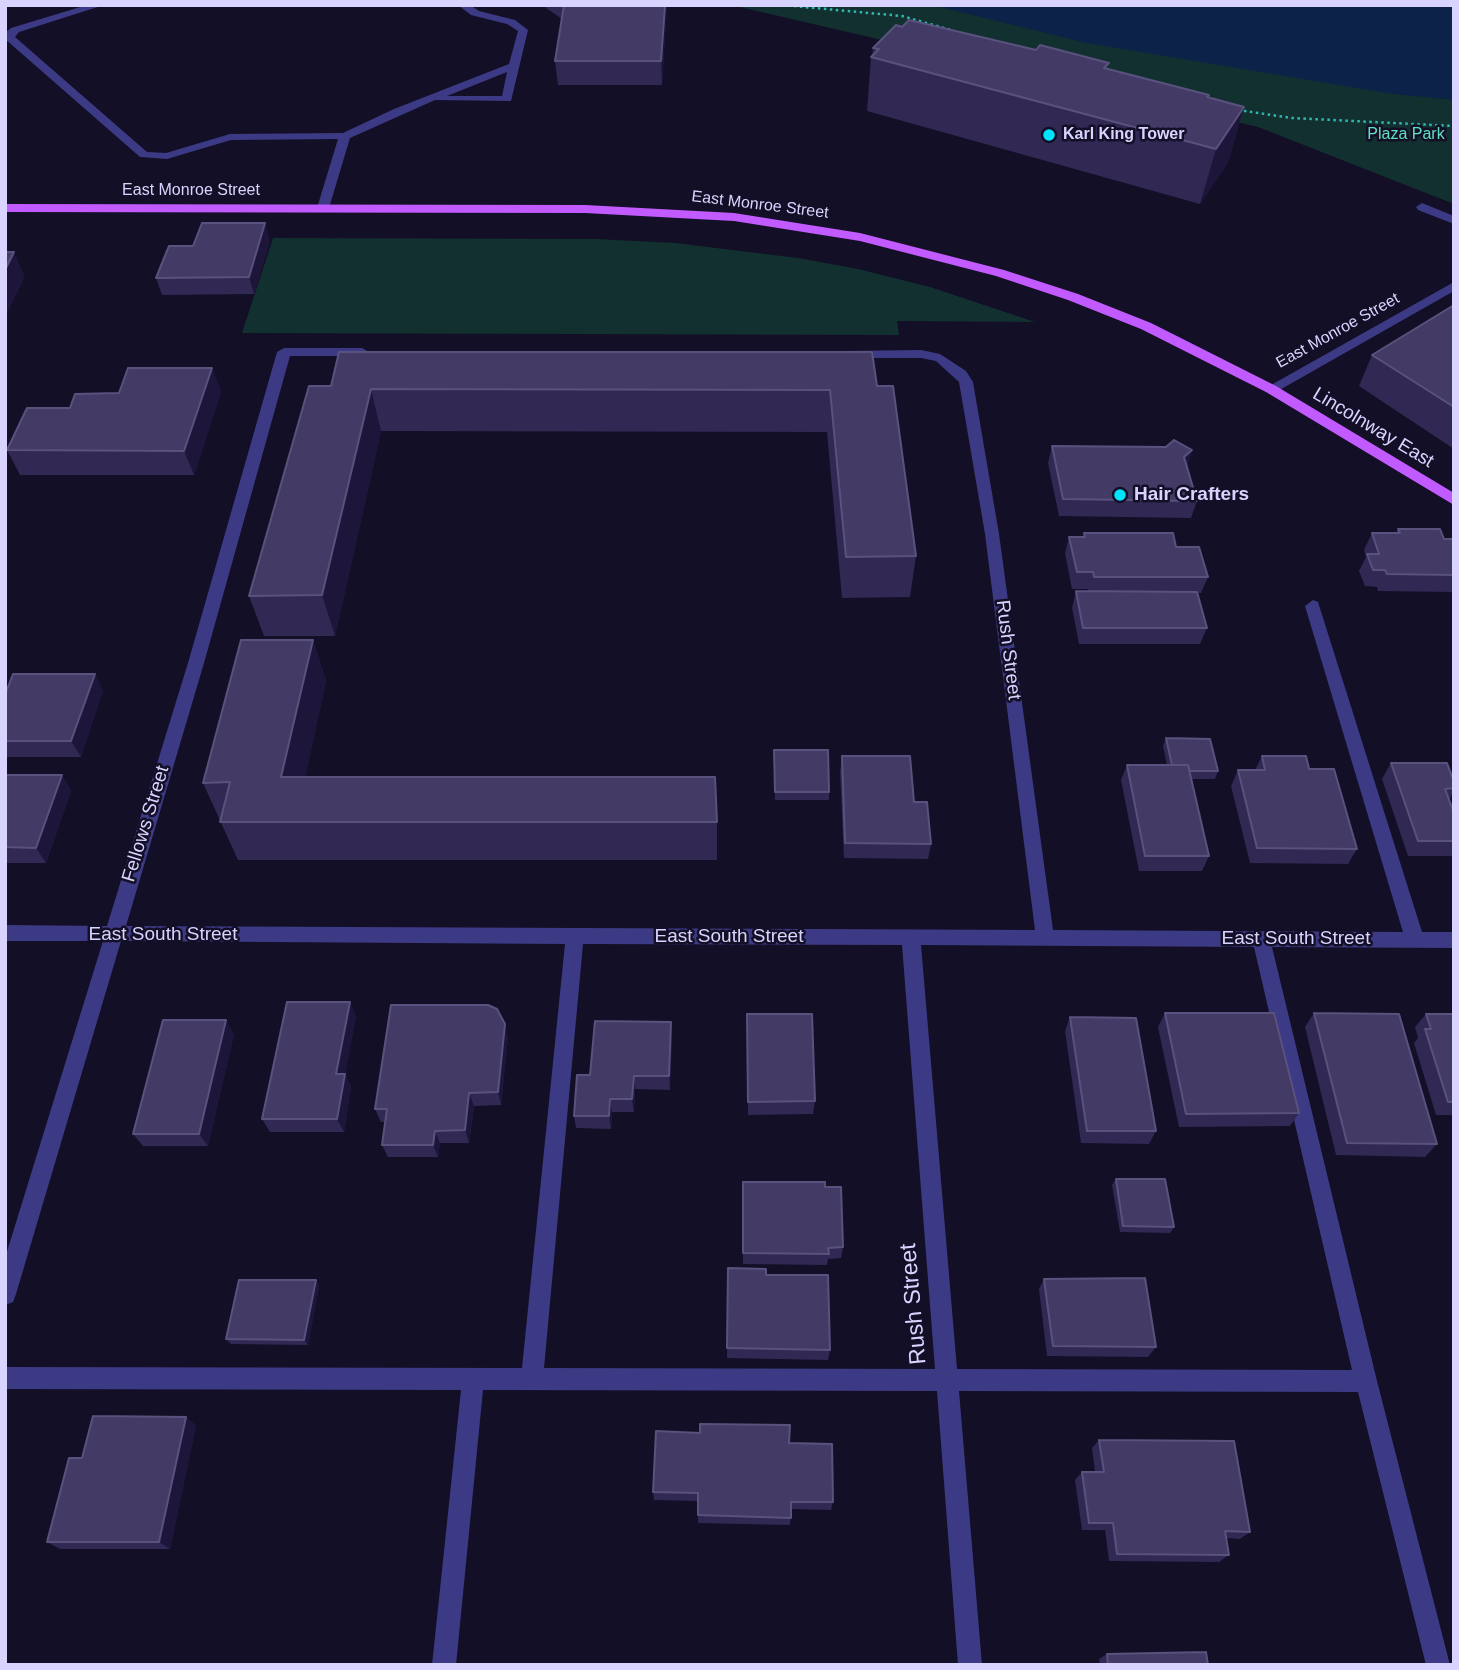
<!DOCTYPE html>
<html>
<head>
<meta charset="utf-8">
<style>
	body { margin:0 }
	#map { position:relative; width:1459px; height:1670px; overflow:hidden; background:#130f26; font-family:Helvetica,sans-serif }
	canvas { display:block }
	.frame { position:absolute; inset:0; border:7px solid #d9d4ff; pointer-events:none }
</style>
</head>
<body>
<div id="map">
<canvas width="1459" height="1670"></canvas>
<div class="frame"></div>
</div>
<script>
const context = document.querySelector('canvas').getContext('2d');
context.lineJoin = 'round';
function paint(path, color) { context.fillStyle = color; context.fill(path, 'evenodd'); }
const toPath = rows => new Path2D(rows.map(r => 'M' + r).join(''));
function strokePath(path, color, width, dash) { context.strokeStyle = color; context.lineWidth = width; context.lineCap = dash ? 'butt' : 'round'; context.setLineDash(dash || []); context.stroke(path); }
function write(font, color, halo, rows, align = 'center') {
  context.font = font + ' Helvetica,sans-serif'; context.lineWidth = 5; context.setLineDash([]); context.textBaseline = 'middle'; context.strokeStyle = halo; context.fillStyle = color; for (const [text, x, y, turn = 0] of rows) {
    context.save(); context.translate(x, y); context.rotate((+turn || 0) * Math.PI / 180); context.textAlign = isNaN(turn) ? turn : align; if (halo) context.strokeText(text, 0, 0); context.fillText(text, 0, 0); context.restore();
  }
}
const green = toPath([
	[731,5,954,5,1454,94,1454,204,1258,127],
	[273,238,596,239,675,243,798,258,858,269,930,287,1035,322,897,321,899,335,242,333]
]);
const water = toPath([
	[932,5,1454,5,1454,100,1386,93,1086,43]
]);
const path = toPath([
	[782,5,902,16,951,30],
	[1238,110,1292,118,1454,126]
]);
const minor = toPath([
	[87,5,104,5,19,32,15,37,147,152,166,153,230,134,343,133,394,109,509,64,518,31,507,24,471,15,458,5,470,5,479,11,515,20,528,30,511,101,435,100,350,138,329,208,323,212,317,208,338,139,231,140,167,159,140,157,5,39,5,33,11,28,87,5],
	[507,72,502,96,447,96,507,72],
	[1422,203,1454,216,1454,224,1418,210,1416,207,1422,203],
	[1454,282,1454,291,1276,392,1266,392,1264,389,1454,282],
	[284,348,362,348,369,352,362,356,290,356,204,663,126,926,1035,930,985,534,959,382,936,361,921,358,848,358,841,354,843,351,921,350,940,354,966,371,973,382,999,534,1053,930,1403,932,1305,606,1313,600,1318,602,1422,932,1454,932,1454,948,1272,947,1377,1381,1450,1665,1426,1665,1358,1392,959,1391,982,1665,958,1665,937,1391,483,1390,456,1665,432,1665,461,1390,5,1389,5,1367,522,1368,565,944,121,941,16,1294,13,1302,5,1305,5,1258,103,941,5,941,5,925,107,926,188,663,277,352,284,348],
	[583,944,902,945,935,1369,544,1368,583,944],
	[921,945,1254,947,1352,1370,957,1369,921,945]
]);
const major = toPath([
	[5,204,585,205,734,213,860,233,1004,270,1078,294,1151,323,1276,386,1454,493,1454,505,1266,392,1141,329,1068,300,996,276,860,241,734,221,585,213,5,212,5,204]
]);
const wall = toPath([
	[542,5,667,5,662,85,558,85,555,61,562,19],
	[873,48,1107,69,1209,95,1208,98,1229,161,1200,204,867,111,871,57,872,56],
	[270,240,254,294,162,295,156,278,193,246],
	[1454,305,1454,449,1359,386,1372,355],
	[212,368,221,392,194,475,20,475,7,450,70,408,119,393],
	[331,386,877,386,916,556,910,597,842,598,827,432,381,431,335,636,264,636,249,596],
	[1052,446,1192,450,1187,467,1197,501,1191,518,1059,516,1048,463],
	[1398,529,1444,539,1454,539,1453,592,1378,591,1377,587,1365,586,1359,571,1366,557,1364,550,1372,533,1396,533],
	[1084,533,1176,547,1208,577,1201,593,1198,593,1207,628,1200,644,1079,644,1072,608,1076,591,1089,591,1088,589,1072,589,1065,553,1069,537,1083,537],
	[313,640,326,681,305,777,717,822,717,860,238,860,203,783],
	[103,690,81,757,5,757,5,695],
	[1166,738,1218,771,1215,779,1192,779,1209,856,1202,871,1139,871,1121,780,1127,765,1167,765,1163,746],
	[842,756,914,802,931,844,928,859,844,858,840,772],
	[1262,756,1309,769,1357,849,1348,864,1250,863,1231,786,1238,770,1255,770],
	[774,758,829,792,829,800,775,800],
	[1391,763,1452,778,1454,776,1454,798,1452,794,1449,800,1454,813,1453,856,1408,856,1382,779],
	[5,775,62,775,71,791,46,863,5,863],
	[1165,1013,1299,1113,1290,1126,1179,1127,1158,1027],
	[1314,1013,1437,1144,1425,1157,1336,1155,1305,1027],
	[1426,1014,1454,1014,1454,1115,1436,1115,1414,1043,1418,1038,1415,1027],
	[356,1016,345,1074,351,1087,344,1132,270,1132,262,1119],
	[1070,1017,1156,1131,1149,1144,1081,1143,1065,1031],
	[747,1028,815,1101,813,1114,748,1115],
	[234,1034,208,1146,143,1146,133,1134],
	[672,1036,670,1090,635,1089,634,1112,612,1112,611,1129,576,1128,574,1116,590,1075],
	[508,1037,501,1105,474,1106,469,1143,440,1143,438,1157,388,1157,382,1145,385,1122,381,1122,375,1109],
	[1116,1179,1174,1227,1170,1233,1120,1232,1112,1185],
	[743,1182,825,1187,843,1247,841,1258,828,1259,827,1265,743,1264],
	[728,1268,766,1275,830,1350,828,1360,727,1358],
	[1044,1279,1156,1347,1148,1357,1047,1356,1039,1289],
	[316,1280,319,1286,308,1345,231,1344,226,1339],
	[196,1425,170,1549,60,1549,47,1542,82,1458],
	[1099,1440,1250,1532,1240,1539,1226,1538,1229,1555,1219,1562,1109,1561,1105,1530,1082,1530,1075,1480,1082,1472,1095,1472,1092,1448],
	[789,1443,833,1502,831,1510,791,1509,790,1525,698,1523,698,1501,654,1500,653,1492],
	[1107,1654,1208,1665,1100,1665,1099,1659]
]);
const shadedWall = toPath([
	[665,5,667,6,662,85,661,61],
	[1244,107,1229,161,1200,204,1216,149],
	[265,223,270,240,254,294,249,277],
	[14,252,25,277,5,317,5,270],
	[212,368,221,392,194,475,184,451],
	[371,389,381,431,335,636,322,595],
	[1192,450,1187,467,1184,457],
	[313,640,326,681,297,816,281,777],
	[95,674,103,690,81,757,71,741],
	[62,775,71,791,46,863,36,848],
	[350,1002,356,1016,343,1087,336,1074],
	[226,1020,234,1034,208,1146,199,1134],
	[671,1022,672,1036,670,1090,669,1076],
	[505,1024,508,1037,501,1105,498,1092],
	[345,1074,351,1087,344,1132,337,1119],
	[634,1076,635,1089,634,1112,632,1099],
	[469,1093,474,1106,469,1143,465,1130],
	[610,1099,612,1112,611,1129,609,1116],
	[435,1131,440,1143,438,1157,433,1145],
	[316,1280,319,1286,308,1345,304,1340],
	[186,1417,196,1425,170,1549,159,1542]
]);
const building = toPath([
	[564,5,665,5,661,61,555,61,564,5],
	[909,20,1036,50,1040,45,1109,63,1104,68,1209,95,1207,97,1244,107,1216,149,871,57,879,49,873,48,896,25,902,27,909,20],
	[202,223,265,223,249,277,156,278,169,246,193,246,202,223],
	[5,252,14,252,5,270,5,252],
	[1454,305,1454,407,1372,355,1454,305],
	[339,352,872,352,877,386,893,386,916,556,846,557,830,390,371,389,322,595,249,596,309,386,331,386,339,352],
	[128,368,212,368,184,451,7,450,27,408,70,408,75,394,119,393,128,368],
	[1174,440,1192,450,1184,457,1197,501,1063,499,1052,446,1166,447,1174,440],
	[1398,529,1440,529,1444,539,1454,539,1454,575,1387,574,1385,570,1373,570,1367,554,1379,554,1372,533,1400,533,1398,529],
	[1084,533,1173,533,1176,547,1199,547,1208,577,1094,577,1093,572,1077,572,1069,537,1085,537,1084,533],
	[1076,591,1197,592,1207,628,1083,628,1076,591],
	[241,640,313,640,281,777,715,777,717,822,220,822,230,782,203,783,241,640],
	[13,674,95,674,71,741,5,741,5,695,13,674],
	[1166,738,1210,739,1218,771,1190,771,1188,765,1172,765,1166,738],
	[774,750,828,750,829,792,775,792,774,750],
	[842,756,910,756,914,802,927,802,931,844,845,843,842,756],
	[1262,756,1306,756,1309,769,1334,769,1357,849,1257,848,1238,770,1265,770,1262,756],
	[1391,763,1447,763,1454,782,1454,788,1445,789,1454,813,1454,841,1418,841,1391,763],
	[1127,765,1188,765,1209,856,1145,856,1127,765],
	[5,775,62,775,36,848,5,847,5,775],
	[287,1002,350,1002,336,1074,345,1074,337,1119,262,1119,287,1002],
	[391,1005,488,1005,497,1009,505,1024,498,1092,469,1093,465,1130,435,1131,433,1145,382,1145,387,1109,375,1109,391,1005],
	[1165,1013,1274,1013,1299,1113,1186,1114,1165,1013],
	[1314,1013,1399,1014,1437,1144,1347,1143,1314,1013],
	[747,1014,812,1014,815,1101,748,1102,747,1014],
	[1426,1014,1454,1014,1454,1102,1448,1102,1425,1029,1431,1029,1426,1014],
	[1070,1017,1136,1018,1156,1131,1087,1131,1070,1017],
	[163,1020,226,1020,199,1134,133,1134,163,1020],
	[595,1021,671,1022,669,1076,634,1076,632,1099,610,1099,609,1116,574,1116,577,1075,590,1075,595,1021],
	[1116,1179,1165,1179,1174,1227,1123,1226,1116,1179],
	[743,1182,825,1182,825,1187,841,1187,843,1247,828,1248,829,1254,743,1253,743,1182],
	[728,1268,766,1269,766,1275,828,1275,830,1350,727,1348,728,1268],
	[1145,1278,1156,1347,1053,1346,1044,1279,1145,1278],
	[239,1280,316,1280,304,1340,226,1339,239,1280],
	[93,1416,186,1417,159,1542,47,1542,69,1458,82,1458,93,1416],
	[700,1424,790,1425,789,1443,832,1444,833,1502,791,1502,791,1518,698,1515,698,1493,653,1492,656,1431,700,1433,700,1424],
	[1099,1440,1234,1441,1250,1532,1225,1531,1229,1555,1117,1554,1113,1523,1089,1523,1082,1472,1104,1472,1099,1440],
	[1206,1652,1208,1665,1108,1665,1107,1654,1206,1652]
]);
const markers = [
	[1049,135,7,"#00e5ff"],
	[1120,495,7,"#00e5ff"]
];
const farPoinames = [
	["Karl King Tower",1063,135]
];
const farParknames = [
	["Plaza Park",1406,135]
];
const farStreetnames = [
	["East Monroe Street",191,191],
	["East Monroe Street",760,205,7],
	["East Monroe Street",1338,331,-29]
];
const streetNames = [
	["Lincolnway East",1373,428,31],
	["Rush Street",1008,650,83],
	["Fellows Street",146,824,-73],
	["East South Street",163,935],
	["East South Street",729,937],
	["East South Street",1296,939]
];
const poiNames = [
	["Hair Crafters",1134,495]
];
const nearStreetnames = [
	["Rush Street",914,1304,-95]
];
paint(green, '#12302f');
paint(water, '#0c2248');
strokePath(path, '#2fb8b0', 2.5, [2.5, 3.5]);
paint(minor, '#3d3a85');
paint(major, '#c25bff');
paint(wall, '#312854');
paint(shadedWall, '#1d163a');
paint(building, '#433a66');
strokePath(building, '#5a527e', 2);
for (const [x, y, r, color] of markers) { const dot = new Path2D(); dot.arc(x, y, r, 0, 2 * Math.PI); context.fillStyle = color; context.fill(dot); strokePath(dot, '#130f26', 2.5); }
write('bold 16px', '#d9d4ff', '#130f26', farPoinames, 'left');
write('16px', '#5fe0c0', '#130f26', farParknames);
write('16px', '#d9d4ff', '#130f26', farStreetnames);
write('19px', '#d9d4ff', '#130f26', streetNames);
write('bold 19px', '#d9d4ff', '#130f26', poiNames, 'left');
write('23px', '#d9d4ff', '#130f26', nearStreetnames);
</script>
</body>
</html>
